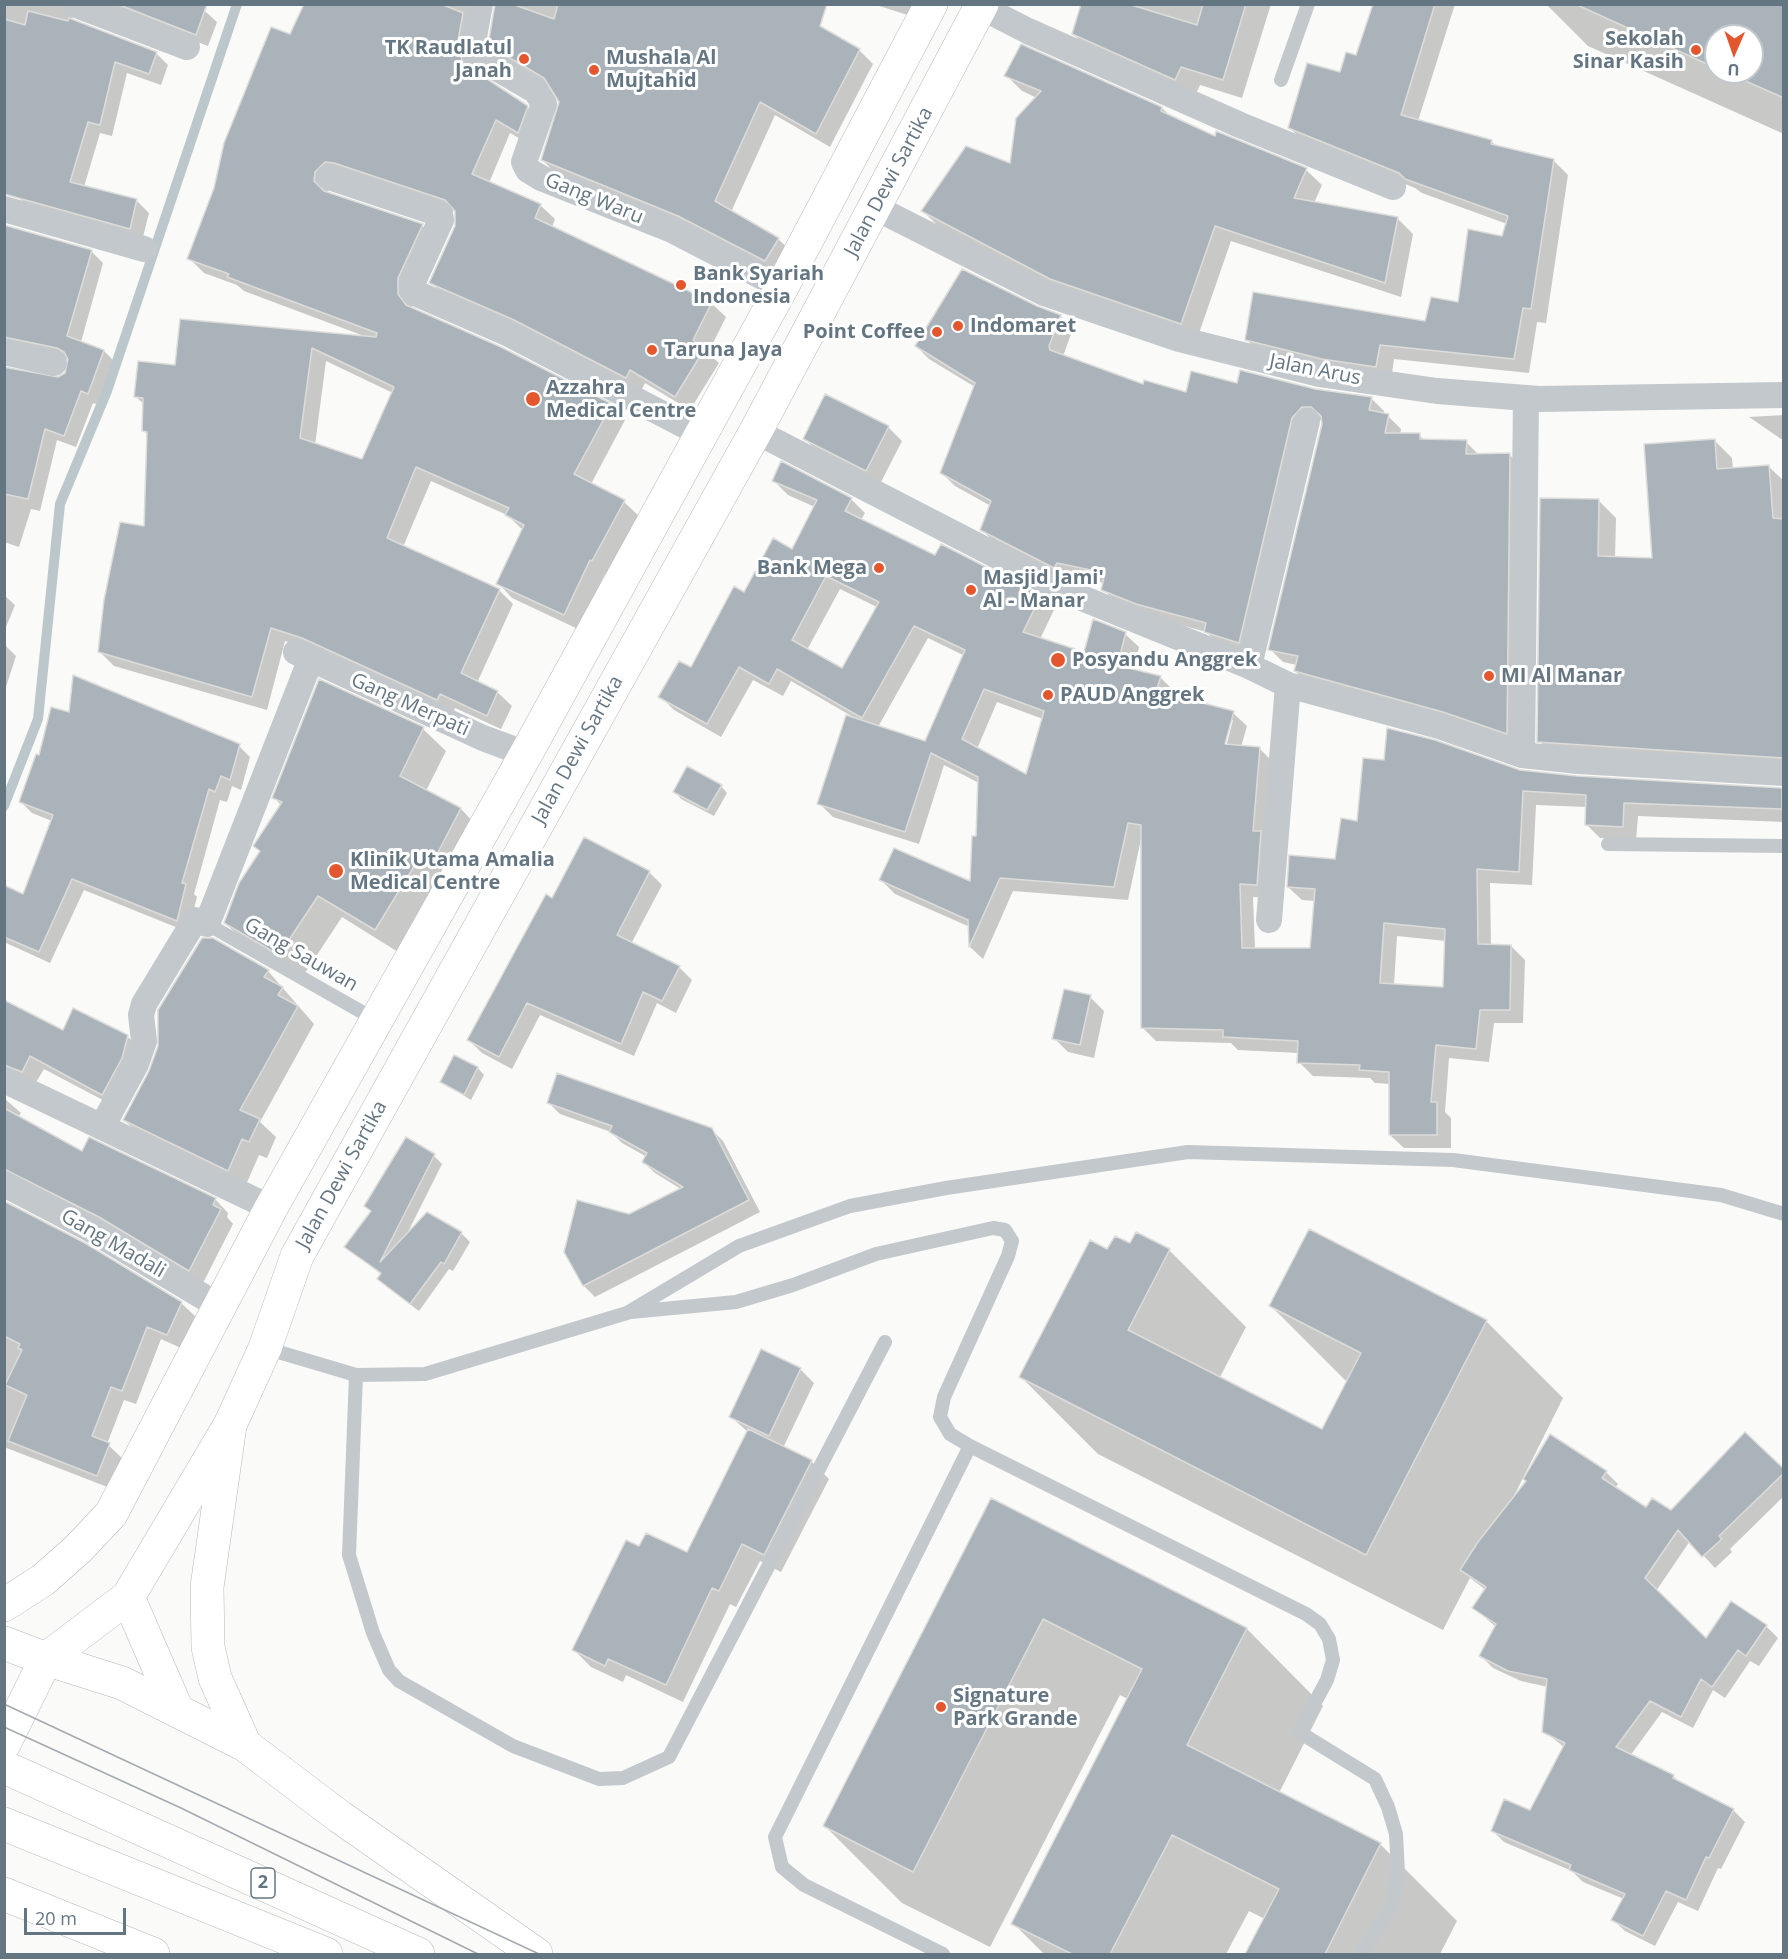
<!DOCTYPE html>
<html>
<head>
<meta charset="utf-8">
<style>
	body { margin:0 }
	#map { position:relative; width:1788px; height:1959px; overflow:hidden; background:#fafaf8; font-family:"Open Sans",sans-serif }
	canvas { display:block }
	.frame { position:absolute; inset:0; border:6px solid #657683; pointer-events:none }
	.north { position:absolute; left:1704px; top:24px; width:60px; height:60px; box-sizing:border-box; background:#fff; border:2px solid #c1c8cd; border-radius:50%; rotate:182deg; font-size:16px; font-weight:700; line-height:24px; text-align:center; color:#657683 }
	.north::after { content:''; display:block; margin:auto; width:21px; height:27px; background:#e4572e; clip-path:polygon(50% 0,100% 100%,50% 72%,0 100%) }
	.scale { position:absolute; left:24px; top:1908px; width:102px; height:27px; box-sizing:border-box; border:3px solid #657683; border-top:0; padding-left:8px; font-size:18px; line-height:21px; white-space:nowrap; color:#657683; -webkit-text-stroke:4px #fff; paint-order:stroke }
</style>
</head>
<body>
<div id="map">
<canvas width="1788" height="1959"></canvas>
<div class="frame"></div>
<div class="north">U</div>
<div class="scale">20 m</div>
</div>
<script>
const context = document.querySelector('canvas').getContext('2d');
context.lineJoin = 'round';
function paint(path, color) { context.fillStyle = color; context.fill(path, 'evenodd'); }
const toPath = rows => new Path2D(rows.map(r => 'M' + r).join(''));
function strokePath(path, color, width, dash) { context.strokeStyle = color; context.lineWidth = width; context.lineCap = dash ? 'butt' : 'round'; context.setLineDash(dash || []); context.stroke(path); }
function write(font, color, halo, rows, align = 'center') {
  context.font = font + ' "Open Sans",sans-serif'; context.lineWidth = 6; context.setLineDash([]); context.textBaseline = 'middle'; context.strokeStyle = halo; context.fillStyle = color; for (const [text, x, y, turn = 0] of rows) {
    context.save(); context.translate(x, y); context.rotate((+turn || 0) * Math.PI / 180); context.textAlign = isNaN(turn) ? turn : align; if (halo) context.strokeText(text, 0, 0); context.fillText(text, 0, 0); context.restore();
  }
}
const shadow = toPath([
	[4,4,77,4,71,12,73,21,156,53,168,65,161,85,127,73,112,136,100,133,84,187,137,201,149,213,142,241,29,208,4,182],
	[100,4,208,4,205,11,217,22,208,46],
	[306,4,494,4,482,9,471,61,475,73,527,107,541,122,533,146,510,133,489,183,540,205,555,219,552,227,711,303,726,317,708,353,719,363,690,410,645,383,641,391,445,297,431,282,456,226,456,212,349,177,329,186,328,194,422,225,436,240,412,293,412,310,611,406,625,420,591,484,624,502,639,516,607,575,605,574,578,629,512,598,498,583,523,530,507,515,431,481,403,547,499,590,513,604,477,683,497,692,512,706,501,729,455,708,452,714,318,652,285,641,267,710,114,666,100,652,145,528,149,436,144,431,145,405,136,397,177,366,364,336,244,291,237,285,204,273,189,258],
	[326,361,393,393,363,461,315,445],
	[495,4,781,4,859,50,873,64,830,147,775,115,731,212,778,239,793,253,780,275,557,174,542,160,560,109,558,96,553,88,504,60,489,45],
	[873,4,918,4,914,17],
	[1083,4,1271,4,1242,98,1200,85,1194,98,1093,53,1073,34],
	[1375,4,1455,4,1418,121,1492,142,1497,147,1553,160,1568,175,1546,323,1537,322,1529,373,1394,359,1391,381,1261,354,1246,339,1426,323,1460,304,1503,237,1507,224,1422,193,1415,188,1305,143,1290,128,1357,57],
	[1546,4,1784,4,1784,134,1588,46],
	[1716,36,1752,36,1752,72,1716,72],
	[1006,75,1162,108,1171,117,1216,138,1306,170,1322,185,1314,203,1397,218,1413,234,1401,297,1231,241,1197,339,1067,295,939,227,923,211,1012,165,1037,98,1022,91],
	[4,236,91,251,103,263,81,342,104,351,116,363,100,405,93,403,76,447,57,440,40,511,31,509,19,547,4,542,4,369,60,378,70,367,70,360,20,349,4,357],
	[1037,308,1060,316,1073,329,1063,356,1144,386,1187,393,1238,385,1315,390,1371,398,1384,411,1383,415,1388,416,1401,429,1400,435,1419,435,1425,440,1466,442,1479,455,1510,455,1523,468,1520,746,1308,684,1295,671,1297,665,1283,662,1270,649,1323,421,1316,419,1252,655,1219,644,1206,632,1150,616,1116,602,1103,589,1104,583,1070,576,1067,580,995,543,982,530,991,506,955,486,942,473,975,387,929,359,916,346],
	[1784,415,1784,441,1749,417],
	[888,427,902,441,880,484,818,452,804,438],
	[1715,441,1732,458,1733,470,1769,467,1784,481,1784,775,1556,758,1539,741,1599,501,1616,518,1615,558,1654,559],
	[774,481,851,499,865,513,861,520,936,557,1040,597,1054,610,1040,639,1085,654,1125,634,1139,647,1134,668,1137,671,1160,677,1174,691,1172,697,1233,713,1247,726,1241,747,1259,748,1273,762,1270,898,1253,897,1255,949,1311,949,1315,901,1302,900,1288,887,1336,861,1358,823,1520,771,1577,777,1784,788,1784,822,1638,816,1636,840,1600,838,1586,824,1587,807,1536,805,1532,885,1490,883,1491,946,1511,946,1525,960,1523,1023,1494,1023,1489,1062,1449,1058,1445,1112,1451,1118,1451,1148,1404,1148,1390,1135,1390,1084,1375,1083,1370,1078,1313,1076,1299,1062,1299,1053,1238,1050,1231,1043,1156,1041,1142,1027,1141,839,1128,900,1013,891,983,959,970,947,970,927,895,894,881,880,971,884,977,837,979,783,944,765,919,844,833,817,819,803,855,718,791,681,783,696,753,680,721,737,674,710,660,696,691,669,744,594,793,551,815,507,788,495],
	[840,589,877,607,842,670,807,650],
	[928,638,965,656,926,743,878,727],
	[997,702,1043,719,1027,776,977,749],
	[1230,720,1233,720,1225,751,1222,751],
	[1397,936,1446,941,1444,988,1394,985],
	[4,595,15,605,4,632],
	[4,644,16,656,6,687,4,686],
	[423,729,446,751,426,791,461,809,483,832,398,952,342,917,303,976,248,945,225,923,261,852,281,805,274,798],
	[239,746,250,757,241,790,232,786,227,802,220,800,194,894,197,897,188,932,84,890,50,963,4,942,4,887,24,896,52,821,32,813,21,802],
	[721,786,727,793,714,816,681,799,675,792],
	[649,872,662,885,631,944,679,967,692,980,676,1013,657,1003,634,1056,540,1015,512,1069,482,1053,469,1040,553,900],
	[212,939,268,971,314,1024,260,1122,276,1137,267,1158,259,1155,245,1187,142,1137,124,1120,151,1072],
	[1090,997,1104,1011,1094,1058,1068,1052,1054,1038],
	[4,1012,63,1032,127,1036,141,1050,116,1107,44,1069,35,1084,4,1086],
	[455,1057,478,1068,484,1075,471,1100,442,1082],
	[4,1098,21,1113,18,1117,82,1153,215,1199,228,1213,227,1217,233,1224,203,1283,4,1190],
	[549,1103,711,1129,723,1141,760,1212,595,1297,584,1286,565,1252,681,1189,655,1173,643,1162,647,1157,622,1143,611,1132,560,1114],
	[434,1156,442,1164,406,1236,428,1214,462,1234,470,1242,453,1271,449,1269,419,1311,387,1287,379,1279,382,1275,346,1247,372,1212,366,1206],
	[4,1203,181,1303,195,1316,181,1348,161,1339,136,1404,124,1400,107,1444,122,1458,110,1488,4,1447],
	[1310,1231,1487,1322,1563,1398,1511,1502,1606,1472,1618,1484,1615,1488,1646,1510,1671,1512,1784,1472,1784,1496,1730,1549,1732,1552,1715,1568,1690,1541,1656,1591,1707,1640,1766,1626,1778,1638,1759,1666,1750,1661,1725,1698,1713,1690,1693,1728,1662,1712,1630,1756,1673,1776,1682,1784,1733,1810,1745,1822,1721,1869,1718,1868,1698,1911,1678,1902,1655,1946,1625,1931,1613,1920,1624,1899,1583,1882,1572,1871,1504,1842,1492,1830,1531,1812,1564,1747,1544,1731,1548,1687,1521,1681,1493,1668,1481,1656,1496,1627,1474,1608,1486,1590,1470,1578,1443,1630,1098,1454,1021,1377,1108,1251,1130,1245,1169,1250,1246,1327,1219,1379,1322,1431,1348,1383,1271,1306],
	[762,1351,800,1369,814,1383,783,1448,811,1461,829,1479,781,1572,760,1561,736,1607,730,1604,683,1702,626,1675,623,1682,591,1667,574,1650,640,1548,687,1554,748,1432,731,1417],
	[992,1500,1247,1629,1323,1706,1279,1793,1381,1845,1457,1921,1440,1954,1247,1954,1265,1919,1249,1911,1226,1954,1044,1954,1013,1923,1128,1699,1120,1695,990,1947,902,1903,825,1826]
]);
const stream = toPath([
	[4,806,38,719,60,504,107,391,237,4]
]);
const building = toPath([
	[117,4,207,4,196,35,117,4],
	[304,4,441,4,463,13,457,46,463,63,528,106,518,133,496,120,472,174,541,204,535,218,712,302,693,340,705,348,675,397,630,370,626,378,514,320,429,283,455,226,455,211,445,200,334,163,325,162,315,172,314,181,324,191,423,224,398,278,398,294,406,305,501,347,612,404,574,474,625,500,592,561,590,560,564,615,496,584,524,525,505,515,509,508,416,467,387,538,500,589,461,673,498,691,487,716,440,694,437,700,302,638,271,628,252,697,98,652,104,600,120,522,144,526,147,432,142,431,143,398,134,397,138,361,175,365,180,319,376,337,377,333,227,277,229,274,187,259,214,188,224,143,271,27,290,34,304,4],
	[312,348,394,387,362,459,300,438,312,348],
	[495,4,512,4,554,19,558,4,827,4,820,26,860,49,816,134,760,102,715,201,779,238,765,261,678,216,541,160,559,102,544,78,488,45,495,4],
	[1081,4,1128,4,1197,25,1203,4,1246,4,1223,80,1181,67,1175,80,1072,34,1081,4],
	[1373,4,1435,4,1401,115,1492,140,1491,144,1554,159,1531,309,1523,308,1514,359,1380,345,1376,367,1322,359,1245,340,1253,292,1425,321,1431,297,1458,302,1468,229,1502,236,1508,216,1405,179,1399,173,1288,128,1307,63,1340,72,1346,52,1356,55,1373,4],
	[1575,4,1784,4,1784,98,1725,72,1752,72,1752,36,1716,36,1716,68,1575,4],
	[28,11,68,21,69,18,157,52,149,74,115,62,100,125,88,122,70,182,137,199,130,229,4,194,4,19,25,25,28,11],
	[1021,44,1162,107,1161,111,1215,136,1216,131,1307,168,1294,198,1398,217,1385,283,1215,226,1181,324,1050,279,921,211,966,146,1010,163,1016,118,1041,91,1004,76,1021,44],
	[4,225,92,250,67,336,104,350,88,394,81,391,64,436,45,429,28,499,4,494,4,367,58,377,65,373,68,359,64,352,57,348,4,337,4,225],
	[962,269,1037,306,1061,315,1049,346,1050,350,1143,384,1144,380,1186,392,1191,371,1237,383,1240,370,1315,389,1372,397,1369,410,1389,414,1385,433,1420,433,1420,439,1467,440,1466,454,1510,453,1507,734,1443,712,1294,671,1298,656,1268,650,1322,424,1321,416,1311,407,1302,407,1292,418,1239,643,1204,632,1206,623,1136,604,1101,590,1105,573,1057,563,1054,568,980,530,991,501,940,473,975,383,915,346,962,269],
	[825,394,889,426,866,471,803,439,825,394],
	[1715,439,1717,469,1769,465,1773,518,1784,519,1783,758,1537,742,1540,498,1599,499,1598,556,1652,558,1644,444,1715,439],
	[781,461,852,498,845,511,935,555,941,544,1041,595,1023,632,1084,652,1093,619,1126,632,1120,655,1123,656,1120,666,1161,676,1156,691,1234,711,1225,744,1260,747,1253,831,1261,831,1257,885,1240,884,1242,948,1310,948,1315,889,1287,887,1289,855,1335,859,1341,818,1357,821,1363,758,1384,760,1387,728,1435,740,1520,770,1577,776,1782,788,1782,809,1624,803,1623,827,1585,825,1586,795,1523,791,1519,872,1477,869,1478,944,1511,945,1510,1010,1480,1010,1476,1049,1436,1045,1431,1102,1437,1102,1437,1135,1389,1135,1389,1072,1359,1070,1360,1065,1297,1063,1298,1041,1223,1037,1223,1030,1141,1028,1141,825,1128,823,1114,887,1000,878,969,947,968,920,879,880,894,848,970,881,972,836,976,836,978,777,931,753,905,832,817,804,846,715,925,741,965,650,914,626,862,718,777,669,769,684,739,667,707,724,658,697,679,661,691,667,734,586,744,592,773,538,792,549,817,500,772,481,781,461],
	[826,576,879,602,842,668,792,640,826,576],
	[984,689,1044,711,1026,774,962,739,984,689],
	[1384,923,1445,929,1443,987,1380,983,1384,923],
	[73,675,240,744,230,780,221,776,215,792,209,789,182,883,186,884,177,921,72,879,39,952,4,937,4,885,23,894,53,815,19,802,36,754,39,755,51,707,69,712,73,675],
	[319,679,424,727,400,776,461,808,436,856,424,850,375,930,318,896,279,955,224,923,239,883,260,851,253,846,255,843,282,802,272,798,319,679],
	[687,766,722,785,707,810,673,792,687,766],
	[584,837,650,871,617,935,680,966,662,1001,643,992,621,1044,527,1003,499,1057,467,1040,546,894,552,898,584,837],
	[202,938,213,938,269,970,264,977,283,987,278,995,298,1006,240,1110,260,1119,249,1142,242,1139,228,1171,123,1120,149,1071,158,1046,158,1010,202,938],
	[1064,989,1091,995,1080,1045,1052,1039,1064,989],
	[4,1000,63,1030,73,1008,128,1035,122,1058,102,1095,30,1056,22,1072,4,1065,4,1000],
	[454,1055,478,1067,464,1095,440,1082,454,1055],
	[557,1073,712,1128,749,1200,583,1286,564,1252,577,1200,629,1214,683,1187,642,1162,647,1153,609,1132,612,1126,547,1103,557,1073],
	[4,1108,82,1151,89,1137,216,1198,213,1205,221,1209,189,1271,99,1217,4,1169,4,1108],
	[406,1137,435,1154,380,1262,427,1212,462,1232,444,1264,441,1262,410,1304,377,1279,381,1273,344,1247,371,1211,364,1206,406,1137],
	[4,1201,85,1243,182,1302,167,1335,147,1327,122,1391,111,1387,92,1436,110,1443,97,1476,8,1441,27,1395,5,1385,22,1350,18,1348,20,1344,4,1336,4,1201],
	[1309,1229,1487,1320,1366,1555,1019,1377,1090,1240,1107,1249,1115,1236,1130,1243,1136,1232,1170,1249,1128,1330,1322,1429,1361,1353,1269,1306,1309,1229],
	[761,1349,801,1368,769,1436,729,1417,761,1349],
	[748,1429,812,1460,764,1555,742,1544,719,1591,712,1588,666,1685,608,1659,605,1666,572,1650,626,1540,639,1546,646,1533,687,1552,748,1429],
	[1745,1432,1784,1469,1784,1473,1719,1536,1722,1539,1702,1557,1678,1530,1645,1578,1706,1638,1731,1601,1767,1625,1746,1656,1738,1650,1712,1687,1701,1679,1681,1717,1650,1701,1616,1747,1674,1775,1673,1778,1734,1809,1709,1858,1706,1857,1686,1900,1666,1891,1643,1936,1611,1920,1625,1894,1569,1870,1571,1865,1491,1831,1504,1799,1530,1810,1565,1743,1542,1732,1547,1679,1508,1671,1479,1656,1496,1624,1472,1608,1486,1587,1460,1570,1478,1542,1526,1481,1523,1479,1550,1434,1607,1471,1602,1478,1646,1507,1652,1498,1671,1510,1745,1432],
	[991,1498,1247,1628,1187,1745,1381,1843,1325,1954,1245,1954,1279,1889,1172,1835,1110,1954,1072,1954,1011,1924,1142,1669,1043,1619,913,1872,823,1826,991,1498]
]);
const service = toPath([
	[1281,80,1308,4],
	[1608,844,1784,846],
	[207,924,376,1020],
	[631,1312,736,1302,793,1285,876,1254,993,1228,1005,1230,1012,1241,1008,1256,944,1397,940,1417,950,1434,970,1446,1306,1614,1320,1624,1329,1639,1333,1660,1327,1680,1299,1732,1375,1779,1388,1807,1396,1834,1398,1873,1392,1906,1361,1954],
	[265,1348,356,1375,425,1374,627,1313,739,1246,850,1206,946,1188,1188,1152,1453,1160,1721,1195,1784,1214],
	[356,1375,349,1555,373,1633,389,1670,399,1681,513,1746,599,1779,623,1778,669,1757,885,1342],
	[943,1954,804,1885,782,1867,775,1837,970,1446]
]);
const minor = toPath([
	[74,4,187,47],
	[480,4,472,48,476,56,536,91,544,104,524,162,528,170,541,178,672,230,782,287],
	[981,7,1028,31,1240,125,1393,187],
	[329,177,440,214,441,220,412,284,413,292,507,333,701,434],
	[876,208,1044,293,1179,339,1319,374,1437,391,1539,399,1784,395],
	[4,209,144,249],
	[4,352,54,363],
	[755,431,1067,592,1249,666,1288,685,1439,726,1522,755,1578,761,1784,773],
	[296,652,483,738,526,754],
	[1249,666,1307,421],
	[1522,755,1526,398],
	[1269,920,1288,685],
	[4,1080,271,1208],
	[103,1125,136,1064,144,1041,141,1015,144,1004,195,920,207,924,310,661],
	[4,1184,92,1230,207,1299,217,1309]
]);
const primary = toPath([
	[4,1605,43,1580,78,1549,111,1514,271,1208,526,754,782,287,931,4],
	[4,1744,46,1659,128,1597,230,1425,265,1348,297,1256,757,429,982,4]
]);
const trunk = toPath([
	[230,1425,207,1587,208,1647,215,1678,245,1745],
	[128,1597,177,1710],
	[4,1643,46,1659,122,1683,245,1745,340,1817,536,1954],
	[4,1767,418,1954],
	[4,1824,326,1954]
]);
const motorway = toPath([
	[4,1894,153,1954]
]);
const tram = toPath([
	[4,1704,539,1954],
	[4,1727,181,1808,478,1954]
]);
const markers = [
	[1696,50,6,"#e4572e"],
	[524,59,6,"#e4572e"],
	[594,70,6,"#e4572e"],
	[681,285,6,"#e4572e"],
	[958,326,6,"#e4572e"],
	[937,332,6,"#e4572e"],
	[652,350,6,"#e4572e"],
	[533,399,8,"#e4572e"],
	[879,568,6,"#e4572e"],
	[971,590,6,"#e4572e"],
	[1058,660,8,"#e4572e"],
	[1489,676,6,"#e4572e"],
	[1048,695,6,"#e4572e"],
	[336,871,8,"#e4572e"],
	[941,1707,6,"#e4572e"]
];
const shields = [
	[263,1883,24]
];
const shieldNames = [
	["2",263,1883]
];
const poiNames = [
	["Sekolah",1684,39,"right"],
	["Sinar Kasih",1684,62,"right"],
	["TK Raudlatul",512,48,"right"],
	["Janah",512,71,"right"],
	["Mushala Al",606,58],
	["Mujtahid",606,81],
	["Bank Syariah",693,274],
	["Indonesia",693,297],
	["Indomaret",970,326],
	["Point Coffee",925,332,"right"],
	["Taruna Jaya",664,350],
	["Azzahra",546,388],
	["Medical Centre",546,411],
	["Bank Mega",867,568,"right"],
	["Masjid Jami'",983,578],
	["Al - Manar",983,601],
	["Posyandu Anggrek",1072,660],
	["MI Al Manar",1501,676],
	["PAUD Anggrek",1060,695],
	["Klinik Utama Amalia",350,860],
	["Medical Centre",350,883],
	["Signature",953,1696],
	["Park Grande",953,1719]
];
const streetNames = [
	["Jalan Dewi Sartika",889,182,-62],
	["Gang Waru",594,199,22],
	["Jalan Arus",1315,370,11],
	["Gang Merpati",410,705,24],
	["Jalan Dewi Sartika",578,750,-61],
	["Gang Sauwan",301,955,30],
	["Jalan Dewi Sartika",342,1175,-61],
	["Gang Madali",113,1244,30]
];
paint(shadow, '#0003');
strokePath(stream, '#bbc7cb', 10);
paint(building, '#aab3b9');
strokePath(building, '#dcdcda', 1.5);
strokePath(primary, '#b5babe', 34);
strokePath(trunk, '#b4b9bd', 34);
strokePath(motorway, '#b4b9bd', 34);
strokePath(service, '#c3c8cc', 14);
strokePath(minor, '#c3c8cc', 26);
strokePath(primary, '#fff', 33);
strokePath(trunk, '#fff', 33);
strokePath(motorway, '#fff', 33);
strokePath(tram, '#a2aab0', 1.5);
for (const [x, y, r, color] of markers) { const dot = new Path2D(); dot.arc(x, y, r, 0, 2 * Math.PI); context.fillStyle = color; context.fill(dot); strokePath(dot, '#fff', 2); }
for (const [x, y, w] of shields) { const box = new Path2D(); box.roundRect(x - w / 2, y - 15, w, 30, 4.5); context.fillStyle = '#fff'; context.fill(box); strokePath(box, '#657683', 1.5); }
write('bold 18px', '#657683', null, shieldNames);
write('bold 20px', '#657683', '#fff', poiNames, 'left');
write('20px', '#657683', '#fff', streetNames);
</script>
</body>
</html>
